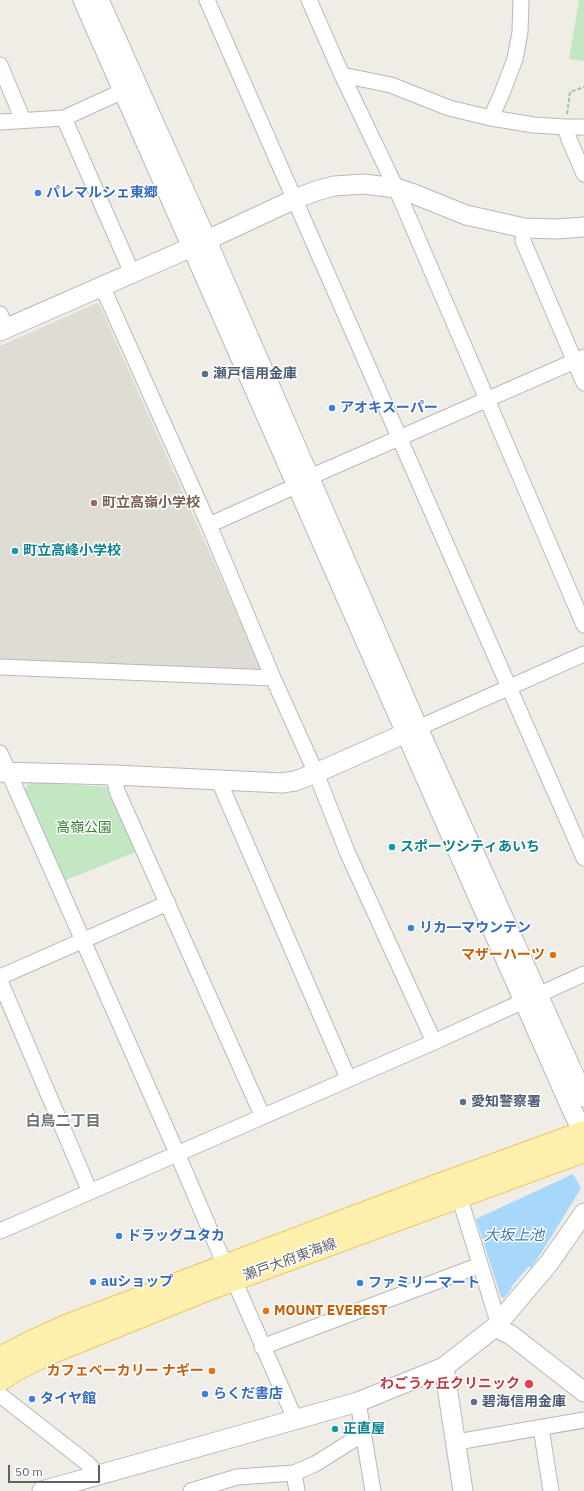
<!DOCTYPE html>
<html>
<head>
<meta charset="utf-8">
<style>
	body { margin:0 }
	#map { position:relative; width:584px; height:1491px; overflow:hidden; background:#efede5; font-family:"IBM Plex Sans",sans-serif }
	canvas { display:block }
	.scale { position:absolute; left:8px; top:1465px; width:92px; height:18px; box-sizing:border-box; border:2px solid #5d6165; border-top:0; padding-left:5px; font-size:12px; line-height:14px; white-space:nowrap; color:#5d6165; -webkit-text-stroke:3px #fff; paint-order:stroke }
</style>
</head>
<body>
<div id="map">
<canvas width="584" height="1491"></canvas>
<div class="scale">50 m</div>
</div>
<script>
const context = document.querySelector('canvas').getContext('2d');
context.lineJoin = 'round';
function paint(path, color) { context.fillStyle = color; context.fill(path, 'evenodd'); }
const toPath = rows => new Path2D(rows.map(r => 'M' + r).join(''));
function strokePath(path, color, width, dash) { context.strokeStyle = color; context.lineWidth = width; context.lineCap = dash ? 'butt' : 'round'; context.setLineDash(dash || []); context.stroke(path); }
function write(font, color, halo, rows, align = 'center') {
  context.font = font + ' "IBM Plex Sans","Noto Sans JP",sans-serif'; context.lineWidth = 3; context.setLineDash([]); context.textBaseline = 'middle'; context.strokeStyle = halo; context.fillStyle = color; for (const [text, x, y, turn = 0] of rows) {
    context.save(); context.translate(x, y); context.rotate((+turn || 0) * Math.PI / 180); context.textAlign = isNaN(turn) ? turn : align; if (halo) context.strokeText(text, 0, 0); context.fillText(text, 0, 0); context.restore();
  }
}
const education = toPath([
	[97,303,100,306,260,666,256,673,0,661,0,346]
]);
const green = toPath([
	[579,0,584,0,584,61,569,59],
	[31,782,110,787,138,851,64,881,24,790]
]);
const water = toPath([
	[573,1174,581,1188,548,1242,531,1268,529,1266,511,1287,512,1288,504,1298,501,1297,476,1219]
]);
const path = toPath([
	[567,114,570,92,584,87]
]);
const minor = toPath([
	[207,0,584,858],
	[309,0,342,75,396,188,584,625],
	[0,65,23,120],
	[342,75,391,85,449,108,491,118,534,125,565,127,584,127],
	[64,118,132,273],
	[491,118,502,93,515,59,520,32,521,0],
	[0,122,64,118,123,91],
	[565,127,569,139,584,174],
	[524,228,523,241,584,383],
	[102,286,209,525,273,678,316,773,348,854,434,1042],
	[0,314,6,328],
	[310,477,584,357],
	[209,525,298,485],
	[0,667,273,678],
	[409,732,584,654],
	[0,753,177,1153,225,1265],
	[114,775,117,791,262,1115],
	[219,781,348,1078],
	[0,977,168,903],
	[0,981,90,1192],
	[538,995,584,974],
	[459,1196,498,1322],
	[0,1231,434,1042,524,1001],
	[234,1280,295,1419],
	[262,1347,480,1265],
	[0,1395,87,1463,98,1474],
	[358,1402,373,1491],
	[541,1428,551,1491],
	[457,1442,584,1420],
	[294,1473,297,1491],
	[191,1491,237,1477,294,1473,315,1464,363,1434]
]);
const tertiary = toPath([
	[83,0,572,1110,584,1134],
	[99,0,207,241,418,728,584,1097],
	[0,331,192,247,295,199,316,191,334,186,364,184,396,188,414,194,466,215,524,228,557,229,584,227],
	[0,772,114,775,282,783,295,781,316,773,406,733],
	[495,1327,511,1335,584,1392],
	[444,1367,463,1491],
	[42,1491,358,1402,444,1367,495,1327,549,1263,584,1213]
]);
const primary = toPath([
	[0,1358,29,1343,66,1326,433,1187,584,1132],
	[0,1380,17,1369,50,1353,206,1290,584,1151]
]);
const markers = [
	[38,193,4,"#3f7fe0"],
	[205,374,4,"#5c6f8a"],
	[332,408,4,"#3f7fe0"],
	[94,503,4,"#8d6e63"],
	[15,551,4,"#0f9aa8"],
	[392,847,4,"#0f9aa8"],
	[411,928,4,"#3f7fe0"],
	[553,955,4,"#e8710a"],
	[463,1102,4,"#5c6f8a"],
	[119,1236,4,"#3f7fe0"],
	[93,1282,4,"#3f7fe0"],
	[360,1283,4,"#3f7fe0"],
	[266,1311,4,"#e8710a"],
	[212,1371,4,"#e8710a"],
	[529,1384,5,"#e0444e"],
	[205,1394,4,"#3f7fe0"],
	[32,1399,4,"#3f7fe0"],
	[474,1402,4,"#5c6f8a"],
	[335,1429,4,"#0f9aa8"]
];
const shopNames = [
	["パレマルシェ東郷",46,193],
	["アオキスーパー",340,408],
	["リカ―マウンテン",419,928],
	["ドラッグユタカ",127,1236],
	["auショップ",101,1282],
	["ファミリーマート",368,1283],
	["らくだ書店",213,1394],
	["タイヤ館",40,1399]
];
const serviceNames = [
	["瀬戸信用金庫",213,374],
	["愛知警察署",471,1102],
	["碧海信用金庫",482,1402]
];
const educationNames = [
	["町立高嶺小学校",102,503]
];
const cultureNames = [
	["町立高峰小学校",23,551],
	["スポーツシティあいち",400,847],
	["正直屋",343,1429]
];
const parkNames = [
	["高嶺公園",84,828]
];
const foodNames = [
	["マザーハーツ",545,955],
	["MOUNT EVEREST",274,1311,"left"],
	["カフェベーカリー ナギー",204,1371]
];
const streetNames = [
	["瀬戸大府東海線",290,1260,-20]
];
const healthNames = [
	["わごうヶ丘クリニック",520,1384]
];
const neighbourhoodNames = [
	["白鳥二丁目",63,1122]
];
const waterNames = [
	["大坂上池",514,1236]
];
paint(education, '#dfdcd4');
paint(green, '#c3e6c3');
paint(water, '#a8d7fc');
strokePath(minor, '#b6b8bc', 17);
strokePath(tertiary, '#b6b8bc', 21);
strokePath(primary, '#edc660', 24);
strokePath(path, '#9cc6a8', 2, [4, 2]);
strokePath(minor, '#fff', 15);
strokePath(tertiary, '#fff', 19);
strokePath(primary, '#fdf0ad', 22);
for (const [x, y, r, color] of markers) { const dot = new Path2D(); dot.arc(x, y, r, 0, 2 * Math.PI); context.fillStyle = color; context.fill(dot); strokePath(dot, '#fff', 1.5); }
write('bold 14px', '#366cbe', '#fff', shopNames, 'left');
write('bold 14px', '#4e5e75', '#fff', serviceNames, 'left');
write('bold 14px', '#785e54', '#fff', educationNames, 'left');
write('bold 14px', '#0d838f', '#fff', cultureNames, 'left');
write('14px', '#37823b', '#fff', parkNames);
write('bold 14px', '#c56008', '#fff', foodNames, 'right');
write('14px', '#5d6165', '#fff', streetNames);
write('bold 14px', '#be3a42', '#fff', healthNames, 'right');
write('bold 15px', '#6e7377', '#fff', neighbourhoodNames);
write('italic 15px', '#4478ae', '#fff', waterNames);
</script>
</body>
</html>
